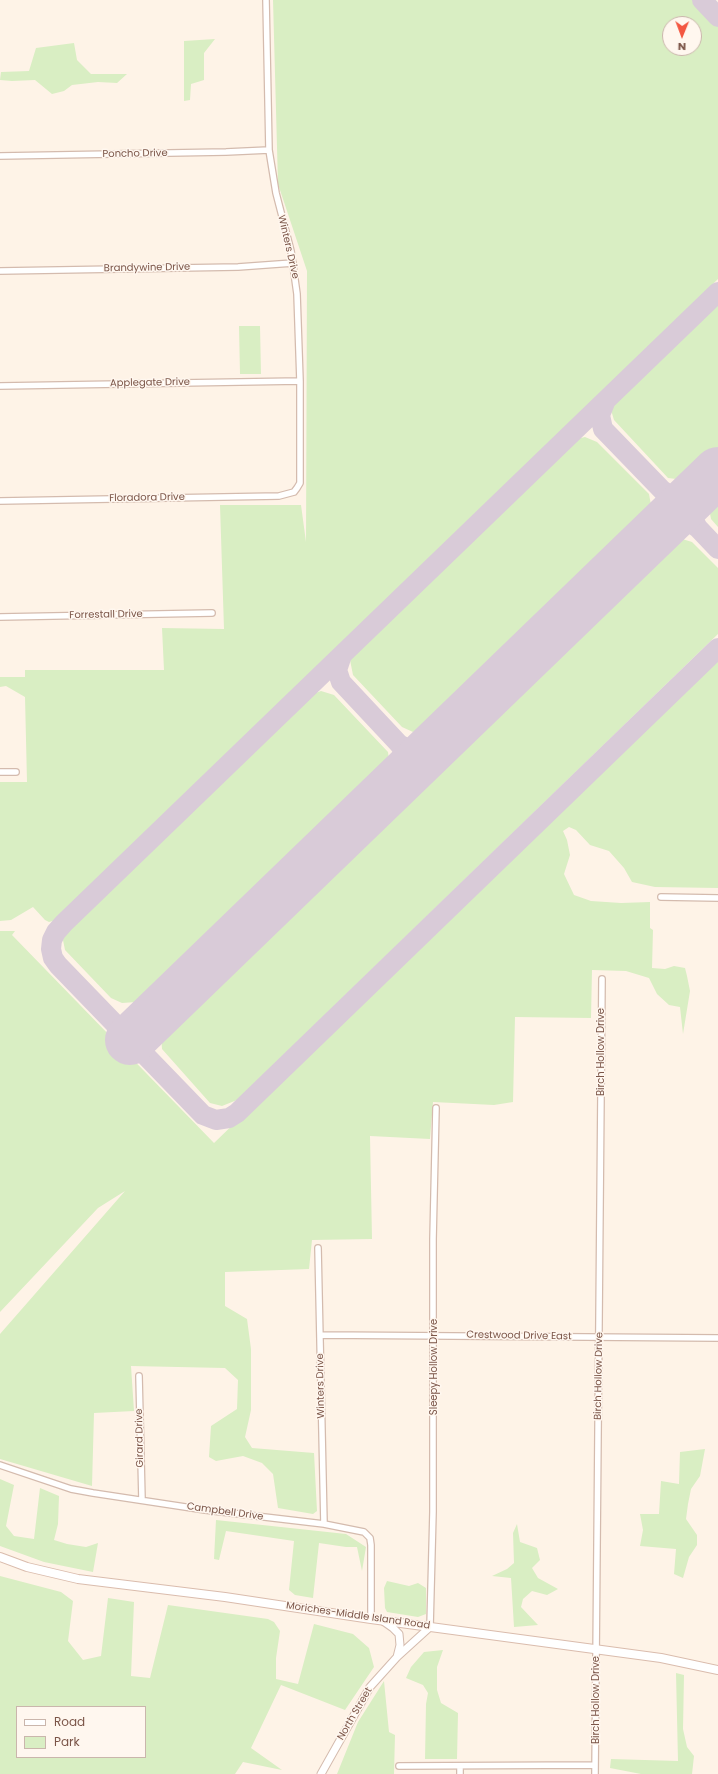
<!DOCTYPE html>
<html>
<head>
<meta charset="utf-8">
<style>
	body { margin:0 }
	#map { position:relative; width:718px; height:1774px; overflow:hidden; background:#fef3e7; font-family:Poppins,sans-serif }
	canvas { display:block }
	.legend { position:absolute; left:16px; top:1706px; width:130px; height:52px; box-sizing:border-box; background:#fff7ef; border:1px solid #cab6ac; margin:0; padding:5px 7px; list-style:none; font-size:12px; color:#7b5548 }
	.legend li { display:flex; align-items:center; gap:8px; height:20px }
	.legend b { width:20px; border:1px solid #cab6ac }
	.north { position:absolute; left:662px; top:16px; width:40px; height:40px; box-sizing:border-box; background:#fff7ef; border:1px solid #cab6ac; border-radius:50%; rotate:181deg; font-size:11px; font-weight:700; line-height:16px; text-align:center; color:#7b5548 }
	.north::after { content:''; display:block; margin:auto; width:14px; height:18px; background:#f35741; clip-path:polygon(50% 0,100% 100%,50% 72%,0 100%) }
</style>
</head>
<body>
<div id="map">
<canvas width="718" height="1774"></canvas>
<ul class="legend">
<li><b style="height:5px;background:#fff"></b>Road</li>
<li><b style="height:11px;background:#d9eec3"></b>Park</li>
</ul>
<div class="north">N</div>
</div>
<script>
const context = document.querySelector('canvas').getContext('2d');
context.lineJoin = 'round';
function paint(path, color) { context.fillStyle = color; context.fill(path, 'evenodd'); }
const toPath = rows => new Path2D(rows.map(r => 'M' + r).join(''));
function strokePath(path, color, width, dash) { context.strokeStyle = color; context.lineWidth = width; context.lineCap = dash ? 'butt' : 'round'; context.setLineDash(dash || []); context.stroke(path); }
function write(font, color, halo, rows, align = 'center') {
  context.font = font + ' Poppins,sans-serif'; context.lineWidth = 3; context.setLineDash([]); context.textBaseline = 'middle'; context.strokeStyle = halo; context.fillStyle = color; for (const [text, x, y, turn = 0] of rows) {
    context.save(); context.translate(x, y); context.rotate((+turn || 0) * Math.PI / 180); context.textAlign = isNaN(turn) ? turn : align; if (halo) context.strokeText(text, 0, 0); context.fillText(text, 0, 0); context.restore();
  }
}
const green = toPath([
	[273,0,692,0,718,27,718,279,56,920,49,922,45,920,33,907,11,920,0,921,0,782,27,782,25,697,6,686,0,687,0,677,25,677,25,670,164,670,162,628,224,629,220,505,301,505,306,542,307,271,278,184],
	[670,24,694,24,694,48,670,48],
	[215,39,204,53,204,80,191,84,190,100,184,101,184,41],
	[74,43,77,60,91,74,127,74,117,83,98,82,72,85,64,91,52,94,35,80,12,81,0,80,1,72,29,71,36,48],
	[718,301,718,447,690,475,676,479,668,478,614,420,611,410,615,401],
	[239,326,260,326,261,374,240,374],
	[585,437,597,442,649,494,651,505,647,516,428,728,413,732,402,727,353,675,350,660,354,651,573,440],
	[718,495,718,527,711,519,709,508],
	[679,538,692,542,718,568,718,634,237,1100,222,1106,210,1103,162,1049,161,1035,169,1023,666,544],
	[718,656,718,888,655,887,632,882,624,868,609,851,590,845,576,830,569,827,563,831,567,840,570,855,564,874,574,895,591,901,621,903,650,902,650,928,653,930,652,968,665,969,674,966,685,968,687,976,690,991,683,1034,680,1007,669,1005,657,994,649,978,626,971,592,970,591,1018,515,1017,513,1102,494,1105,433,1102,430,1139,370,1136,372,1239,312,1240,309,1269,225,1272,225,1306,247,1319,251,1349,251,1410,245,1437,252,1448,314,1453,317,1511,313,1514,278,1508,273,1474,262,1463,243,1456,216,1461,209,1457,211,1426,237,1409,238,1380,225,1368,131,1366,134,1411,94,1413,92,1486,0,1459,0,1334,125,1191,98,1208,0,1312,0,931,15,931,12,935,214,1143,548,820,551,821,557,816,557,811],
	[321,691,334,695,388,752,389,760,382,771,150,997,136,1002,122,1003,111,998,65,950,63,940,66,929,310,695],
	[705,1449,700,1476,691,1489,688,1504,686,1519,697,1535,697,1545,689,1557,683,1578,674,1574,676,1549,640,1546,643,1530,640,1514,659,1514,661,1481,679,1484,680,1452],
	[0,1479,14,1485,6,1526,14,1536,34,1539,40,1488,59,1496,58,1524,54,1540,67,1544,86,1547,98,1543,93,1572,44,1562,0,1546],
	[216,1520,346,1534,366,1547,362,1571,357,1547,346,1547,319,1543,313,1598,295,1595,289,1590,294,1541,226,1531,219,1560,214,1559],
	[517,1524,520,1542,537,1548,540,1560,532,1568,538,1578,558,1589,547,1595,532,1591,523,1599,521,1607,538,1625,514,1627,511,1578,492,1576,507,1569,514,1563,513,1533],
	[0,1576,61,1592,73,1601,68,1641,83,1660,101,1656,108,1598,134,1602,131,1676,150,1678,168,1605,268,1619,274,1622,280,1631,276,1658,276,1679,298,1684,314,1624,353,1634,369,1648,374,1667,345,1710,281,1685,251,1748,282,1770,243,1762,235,1774,0,1774],
	[17,1707,145,1707,145,1757,17,1757],
	[387,1581,409,1586,418,1583,426,1588,426,1614,418,1617,387,1612,385,1608,384,1588],
	[443,1650,437,1667,437,1690,441,1703,458,1713,457,1759,425,1759,426,1704,428,1693,423,1685,406,1678,411,1667,424,1652],
	[676,1673,684,1675,683,1729,687,1747,694,1756,692,1774,641,1774,610,1768,611,1759,678,1761],
	[384,1681,389,1732,395,1735,394,1774,337,1774,358,1722]
]);
const taxiway = toPath([
	[702,0,718,17],
	[718,292,64,923,56,932,52,940,51,949,53,958,58,965,203,1115,216,1120,229,1118,237,1113,718,648],
	[606,400,600,415,603,429,662,490,669,495,679,498,698,492],
	[698,492,692,506,692,518,698,528,718,549],
	[663,525,675,521,683,521,691,523,698,528],
	[342,655,337,670,341,682,399,744,407,749,418,751,435,746],
	[399,780,406,763,404,751,399,744]
]);
const runway = toPath([
	[130,1040,718,472]
]);
const minor = toPath([
	[0,156,226,152,269,150],
	[0,271,238,267,293,263],
	[0,386,300,381],
	[0,501,279,496,294,492,297,488,300,483,300,381,297,294,291,251,276,193,269,150,266,0],
	[0,617,212,613],
	[0,772,16,772],
	[661,897,718,898],
	[318,1248,324,1524],
	[320,1335,718,1338],
	[139,1376,142,1500],
	[0,1465,71,1489,93,1493,205,1510,324,1524,364,1532,370,1538,371,1545,371,1619],
	[430,1627,433,1512,433,1239,436,1108],
	[399,1766,595,1765],
	[460,1774,460,1766],
	[595,1774,602,979]
]);
const tertiary = toPath([
	[383,1621,393,1628,399,1634,400,1645,397,1657],
	[321,1774,370,1687,397,1657,430,1627]
]);
const secondary = toPath([
	[0,1557,27,1567,78,1579,225,1597,371,1619,661,1658,718,1670]
]);
const streetNames = [
	["Poncho Drive",135,154,-1],
	["Winters Drive",288,247,77],
	["Brandywine Drive",147,268,-1],
	["Applegate Drive",150,383,-1],
	["Floradora Drive",147,498,-1],
	["Forrestall Drive",106,615,-1],
	["Birch Hollow Drive",601,1052,-90],
	["Crestwood Drive East",519,1336,1],
	["Sleepy Hollow Drive",434,1367,-90],
	["Birch Hollow Drive",599,1376,-89],
	["Winters Drive",321,1386,-91],
	["Girard Drive",140,1438,-91],
	["Campbell Drive",225,1512,8],
	["Moriches-Middle Island Road",358,1616,8],
	["Birch Hollow Drive",596,1700,-90],
	["North Street",355,1714,-60]
];
paint(green, '#d9eec3');
strokePath(taxiway, '#d9cbd8', 20);
strokePath(runway, '#d9cbd8', 50);
strokePath(minor, '#d4bbae', 8);
strokePath(tertiary, '#d4bbae', 9);
strokePath(secondary, '#dabcad', 10);
strokePath(minor, '#fff', 5.5);
strokePath(tertiary, '#fff', 7);
strokePath(secondary, '#fff', 8);
write('10px', '#7b5548', '#fff7ef', streetNames);
</script>
</body>
</html>
